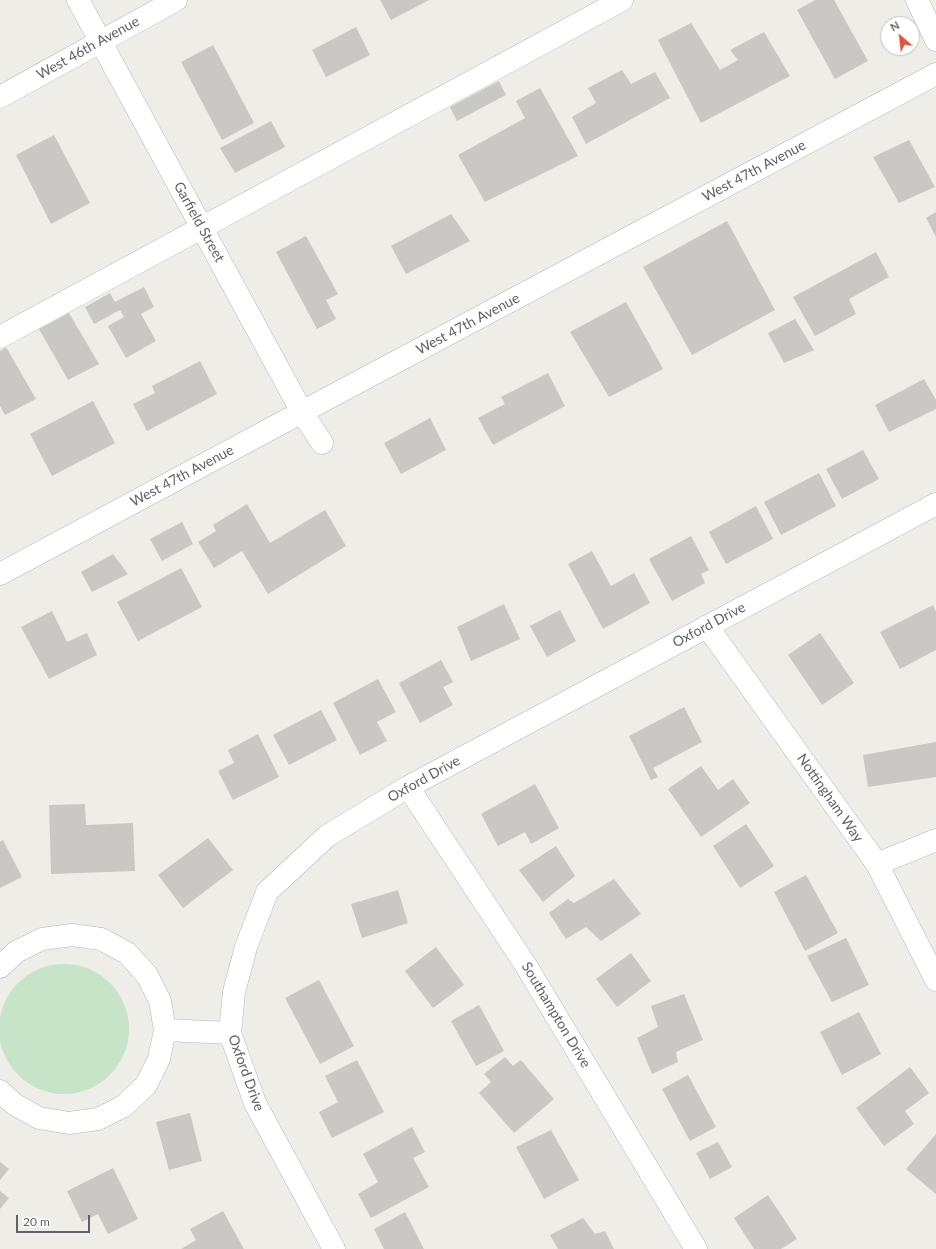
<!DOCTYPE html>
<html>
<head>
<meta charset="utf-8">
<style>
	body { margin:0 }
	#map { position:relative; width:936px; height:1249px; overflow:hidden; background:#efede7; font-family:Lato,sans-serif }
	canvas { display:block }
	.north { position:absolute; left:880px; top:16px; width:40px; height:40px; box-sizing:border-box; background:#fff; border:1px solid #bfc0c1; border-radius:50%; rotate:332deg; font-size:11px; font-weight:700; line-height:16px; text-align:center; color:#5e6165 }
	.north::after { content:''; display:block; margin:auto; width:14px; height:18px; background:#d45748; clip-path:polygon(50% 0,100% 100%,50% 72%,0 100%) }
	.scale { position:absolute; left:16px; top:1215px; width:74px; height:18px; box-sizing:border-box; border:2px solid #5e6165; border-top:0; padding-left:5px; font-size:12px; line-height:14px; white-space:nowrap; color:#5e6165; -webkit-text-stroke:3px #fff; paint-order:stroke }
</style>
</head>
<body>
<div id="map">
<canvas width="936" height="1249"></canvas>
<div class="north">N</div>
<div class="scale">20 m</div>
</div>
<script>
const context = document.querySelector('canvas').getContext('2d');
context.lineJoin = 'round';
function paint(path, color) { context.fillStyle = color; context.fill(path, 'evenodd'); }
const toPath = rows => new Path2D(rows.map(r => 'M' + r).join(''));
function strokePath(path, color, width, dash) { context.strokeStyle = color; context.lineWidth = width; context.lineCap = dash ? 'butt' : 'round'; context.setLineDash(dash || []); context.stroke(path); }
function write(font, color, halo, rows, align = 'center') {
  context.font = font + ' Lato,sans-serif'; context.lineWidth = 3; context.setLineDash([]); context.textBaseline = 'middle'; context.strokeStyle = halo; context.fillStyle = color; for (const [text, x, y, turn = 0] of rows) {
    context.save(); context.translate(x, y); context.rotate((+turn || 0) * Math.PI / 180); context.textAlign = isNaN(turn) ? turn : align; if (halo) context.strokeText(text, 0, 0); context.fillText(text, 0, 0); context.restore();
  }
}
const green = toPath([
	'-1 1029a65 65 0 1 1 130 0a65 65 0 1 1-130 0Z'
]);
const building = toPath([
	[380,0,429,0,391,20],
	[815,0,834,0,868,61,835,79,797,10],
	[691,23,720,70,738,60,730,50,764,32,790,76,701,123,658,40],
	[356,27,370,55,326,77,312,50],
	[213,45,254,123,222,140,181,62],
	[622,70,631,84,655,72,670,98,586,144,572,117,596,103,588,88],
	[499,81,506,95,457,121,450,107],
	[540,88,578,156,485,202,458,155,525,118,516,101],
	[271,121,285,147,235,173,220,148],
	[54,135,90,203,51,224,16,155],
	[909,140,935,187,899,203,873,157],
	[936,212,936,237,926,218],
	[451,214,470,241,406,274,391,246],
	[727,221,775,310,692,355,643,267],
	[306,236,338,294,326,300,336,319,317,329,276,252],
	[876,252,889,277,849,299,856,314,815,336,793,297],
	[144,287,154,307,141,314,156,341,126,358,108,326,124,317,120,310,94,324,85,307,110,293,115,302],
	[626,302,663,369,609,397,570,332],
	[69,313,99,364,68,380,39,329],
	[795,319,814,350,784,363,768,333],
	[6,347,36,399,5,415,0,406,0,351],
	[200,361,217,394,147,431,133,404,155,393,152,386],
	[548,373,565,406,493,445,478,418,505,404,501,397],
	[924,379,936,400,936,409,889,432,875,405],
	[93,401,115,443,52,476,30,434],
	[430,418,446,450,401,474,384,443],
	[863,450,879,479,842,499,826,469],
	[819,473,836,506,781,535,764,502],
	[247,504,270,543,325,510,346,546,268,594,242,551,214,568,198,542,216,531,213,525],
	[756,506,773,539,726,564,709,532],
	[182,522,193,544,162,561,150,539],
	[691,536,709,570,701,574,705,583,672,601,649,559],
	[592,551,611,586,634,573,650,603,603,629,568,564],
	[113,554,128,574,92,592,81,572],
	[181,568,202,607,138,641,117,602],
	[504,604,520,639,471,661,457,627],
	[933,605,936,612,936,650,900,669,880,632],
	[560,610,576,641,547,657,530,626],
	[52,611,67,642,87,633,97,655,49,679,21,627],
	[820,633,854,683,822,705,788,655],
	[441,660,453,682,443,687,453,705,420,723,399,683],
	[378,679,396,712,377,722,387,741,360,755,333,703],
	[684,707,702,742,653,768,658,777,651,780,629,736],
	[321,710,337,740,289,765,273,735],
	[258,734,279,777,233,800,218,771,234,763,228,750],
	[936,742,936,777,868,787,863,755],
	[701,766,718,790,733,779,750,803,701,837,668,789],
	[535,784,559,828,531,844,525,832,498,846,481,814],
	[85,804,86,825,133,823,135,871,51,874,49,805],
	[746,824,774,866,740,888,713,846],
	[208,838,233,870,183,908,158,875],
	[3,840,22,877,0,888,0,842],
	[556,846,575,876,543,902,519,870],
	[806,875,838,933,805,951,774,892],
	[614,879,641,914,601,941,586,927,566,939,549,913,568,899,574,903],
	[398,890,408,923,362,938,351,904],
	[846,938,869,985,832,1002,807,956],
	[436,947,464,985,433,1008,405,971],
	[631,953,651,981,617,1007,596,979],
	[319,980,354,1046,320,1064,285,998],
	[684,994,703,1040,676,1052,678,1062,652,1074,637,1038,658,1027,651,1006],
	[479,1005,504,1051,476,1066,451,1021],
	[859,1012,881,1054,842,1075,820,1032],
	[505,1057,513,1066,521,1060,554,1099,514,1133,479,1093,491,1082,484,1074],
	[357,1060,384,1112,332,1138,319,1112,338,1102,325,1076],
	[910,1067,929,1093,905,1111,914,1124,884,1146,856,1108],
	[688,1075,716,1127,690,1141,662,1089],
	[190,1113,202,1161,169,1170,156,1122],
	[412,1127,425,1152,413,1158,429,1187,371,1218,358,1194,378,1182,363,1154],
	[551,1130,579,1180,544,1199,516,1147],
	[936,1134,936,1194,906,1169],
	[718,1142,732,1167,710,1179,696,1153],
	[0,1162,9,1169,0,1180],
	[113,1168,138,1219,108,1234,98,1214,82,1222,67,1191],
	[0,1191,9,1198,0,1209],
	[768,1195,797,1239,781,1249,754,1249,734,1218],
	[223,1211,244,1249,181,1249,196,1240,190,1229],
	[405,1212,424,1249,384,1249,374,1229],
	[583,1218,595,1234,605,1231,614,1249,558,1249,550,1235]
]);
const minor = toPath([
	[78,0,302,412,322,443],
	[917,0,936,40],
	[0,97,176,0],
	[0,337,622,0],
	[0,574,302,412,936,74],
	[707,626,877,864,936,980],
	[408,787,525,964,696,1249],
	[877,864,936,840],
	[0,967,16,952,42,939,72,935,101,939,127,953,147,975,160,1001,165,1030,159,1059,146,1085,124,1106,98,1119,69,1123,39,1118,14,1104,0,1091],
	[165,1030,230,1033],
	[334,1249,255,1103,230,1033,234,992,246,947,267,892,327,836,408,787,936,504]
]);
const streetNames = [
	["West 46th Avenue",88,48,-29],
	["West 47th Avenue",754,171,-28],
	["Garfield Street",199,222,61],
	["West 47th Avenue",468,324,-28],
	["West 47th Avenue",182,476,-28],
	["Oxford Drive",709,625,-28],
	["Oxford Drive",424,779,-29],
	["Nottingham Way",830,798,55],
	["Southampton Drive",556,1015,59],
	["Oxford Drive",246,1073,70]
];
paint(green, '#c7e3c8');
paint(building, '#cac8c4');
strokePath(minor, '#b4b6ba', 23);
strokePath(minor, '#fff', 22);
write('14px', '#5e6165', '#fff', streetNames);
</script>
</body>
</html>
